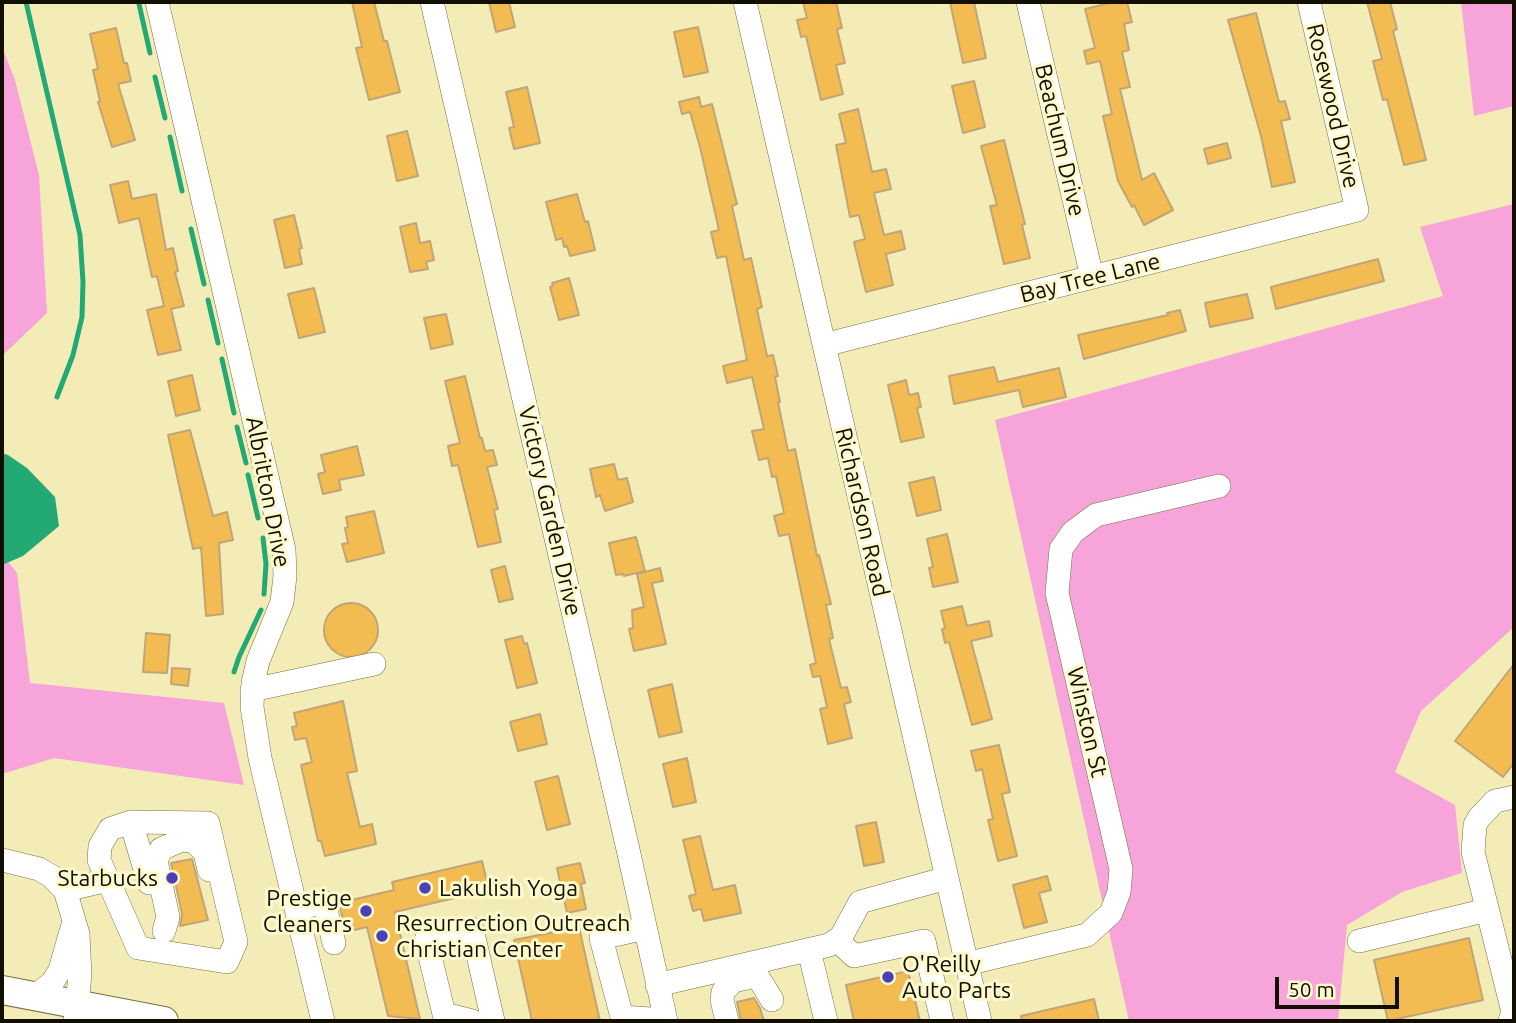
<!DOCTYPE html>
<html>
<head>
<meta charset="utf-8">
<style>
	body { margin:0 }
	#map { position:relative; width:1516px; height:1023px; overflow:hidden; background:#f4ecb7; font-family:Ubuntu,sans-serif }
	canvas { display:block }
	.frame { position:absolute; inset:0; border:4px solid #120f00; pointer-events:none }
	.scale { position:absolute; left:1275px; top:977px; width:124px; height:32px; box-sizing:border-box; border:4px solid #120f00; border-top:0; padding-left:9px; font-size:21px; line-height:24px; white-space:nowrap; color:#120f00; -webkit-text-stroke:5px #fff9ce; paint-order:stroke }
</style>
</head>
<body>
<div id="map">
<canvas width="1516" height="1023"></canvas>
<div class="frame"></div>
<div class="scale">50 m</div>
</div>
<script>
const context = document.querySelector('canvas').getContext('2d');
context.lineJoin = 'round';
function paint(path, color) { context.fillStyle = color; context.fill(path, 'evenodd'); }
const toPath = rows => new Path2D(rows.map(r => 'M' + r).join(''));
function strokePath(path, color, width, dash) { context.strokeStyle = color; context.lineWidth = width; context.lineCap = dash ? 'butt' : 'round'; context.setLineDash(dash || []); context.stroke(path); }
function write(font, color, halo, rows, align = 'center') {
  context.font = font + ' Ubuntu,sans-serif'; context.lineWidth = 6; context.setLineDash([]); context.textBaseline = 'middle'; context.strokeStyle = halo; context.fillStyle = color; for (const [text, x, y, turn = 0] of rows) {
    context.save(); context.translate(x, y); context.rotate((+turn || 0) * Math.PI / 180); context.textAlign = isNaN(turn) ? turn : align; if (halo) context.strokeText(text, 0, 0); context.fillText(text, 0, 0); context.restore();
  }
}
const green = toPath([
	[1461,2,1514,2,1514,106,1474,116],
	[2,47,15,80,39,175,47,313,2,356],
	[1514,204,1514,627,1421,711,1395,772,1455,805,1462,873,1402,892,1347,925,1338,1021,1129,1021,995,420,1443,296,1420,227],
	[2,554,17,573,30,683,224,703,244,785,54,758,2,774]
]);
const water = toPath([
	[2,453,8,455,27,468,55,497,59,526,23,556,2,565]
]);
const stream = toPath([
	[26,2,80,235,83,282,82,317,73,355,57,397],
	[139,4,150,53],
	[155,77,165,118],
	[170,137,182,191],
	[191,229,204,284],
	[208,300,218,343],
	[222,359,234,413],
	[237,427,246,463],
	[248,475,258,518],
	[263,538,266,564,264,594],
	[234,672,239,657,261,610]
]);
const building = toPath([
	[352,2,374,2,384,41,387,41,400,92,369,100,356,48,362,47,352,2],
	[489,2,509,2,515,27,496,32,489,2],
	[803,2,836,2,842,28,837,29,845,63,836,65,843,94,821,100,806,36,801,37,797,20,807,18,803,2],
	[950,2,974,2,986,58,963,63,950,2],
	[1114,2,1127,2,1132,22,1124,24,1129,50,1122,52,1130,87,1120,89,1142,180,1154,173,1173,210,1144,225,1134,205,1132,207,1118,181,1103,116,1112,114,1100,61,1087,64,1084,51,1095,48,1085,9,1114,2],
	[1367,2,1390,2,1397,29,1393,31,1426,160,1404,165,1387,99,1383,100,1373,61,1382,59,1367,2],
	[1256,13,1279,102,1285,101,1290,119,1281,121,1295,182,1272,187,1261,136,1228,20,1256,13],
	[698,27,708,72,684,77,674,32,698,27],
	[116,28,124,63,127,63,131,81,118,84,135,140,112,147,98,102,100,101,93,70,98,69,90,34,116,28],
	[974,81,985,127,963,133,952,86,974,81],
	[527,87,540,143,514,149,509,128,514,127,506,92,527,87],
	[699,97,701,107,712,104,737,204,732,206,744,260,751,258,762,307,757,309,767,356,773,355,778,376,775,377,780,402,778,402,788,451,795,449,817,556,819,555,831,604,826,605,833,638,829,639,841,688,847,687,851,702,844,704,852,738,828,744,820,709,827,707,820,676,813,677,810,665,816,663,789,534,779,536,774,516,784,513,776,476,772,477,768,458,759,460,752,431,764,429,752,377,727,383,723,366,747,360,726,256,717,258,711,232,719,230,700,147,690,112,682,114,679,102,699,97],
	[858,109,872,172,886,169,891,189,874,193,884,235,901,231,905,249,886,254,893,285,866,292,854,242,865,239,859,215,850,217,836,145,846,143,839,114,858,109],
	[407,131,418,176,397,181,387,136,407,131],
	[1004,140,1025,224,1022,225,1030,258,1004,264,990,206,997,205,981,146,1004,140],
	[1227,143,1231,158,1208,164,1204,149,1227,143],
	[128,181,132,199,156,194,166,250,173,248,178,271,175,272,184,306,171,309,181,350,158,355,147,310,164,306,157,276,152,277,139,218,119,223,110,185,128,181],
	[577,194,585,222,588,221,595,250,570,256,567,246,564,247,562,238,556,240,546,202,577,194],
	[294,215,302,248,299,249,302,264,285,268,274,220,294,215],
	[416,223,420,243,430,241,434,260,426,262,428,269,410,272,400,227,416,223],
	[1378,259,1384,281,1276,309,1271,287,1378,259],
	[569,278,579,315,559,320,550,287,553,286,552,283,569,278],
	[314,288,325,332,299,338,288,294,314,288],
	[1247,294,1253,318,1210,327,1205,303,1247,294],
	[1180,310,1186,331,1084,359,1078,335,1168,315,1167,313,1180,310],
	[446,314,453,344,431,349,424,318,446,314],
	[994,367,998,382,1059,368,1066,397,1023,407,1019,390,954,404,949,376,994,367],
	[192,375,200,410,176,416,168,381,192,375],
	[465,376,480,438,482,438,485,451,493,450,497,465,487,467,498,509,494,510,501,542,478,547,458,465,452,466,448,446,460,443,445,381,465,376],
	[906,380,909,395,918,393,921,407,917,408,924,437,901,442,888,385,906,380],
	[190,430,213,516,227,512,233,540,219,543,223,614,206,616,201,547,193,549,168,435,190,430],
	[357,446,364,475,339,480,341,490,323,494,318,474,325,472,321,455,357,446],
	[614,464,618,480,627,478,633,502,605,511,600,495,596,497,590,469,614,464],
	[934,477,941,510,917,516,909,483,934,477],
	[374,511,384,553,347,562,342,544,348,543,345,528,348,527,346,517,374,511],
	[947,534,958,582,933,587,929,568,933,567,927,539,947,534],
	[636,537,645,571,624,576,623,574,616,575,609,543,636,537],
	[505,566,513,599,499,602,491,570,505,566],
	[660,568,663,581,652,583,666,644,634,651,629,629,633,628,632,610,644,607,637,574,660,568],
	'324 630a27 27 0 1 1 54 0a27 27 0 1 1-54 0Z',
	[962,606,967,626,989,621,992,636,971,641,992,719,972,725,949,642,945,643,942,629,945,628,941,611,962,606],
	[146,633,170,635,167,673,143,672,146,633],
	[522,636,524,644,527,643,537,683,517,688,505,640,522,636],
	[1514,664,1514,763,1503,777,1455,741,1514,664],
	[172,668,190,669,188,686,171,684,172,668],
	[672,684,682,732,659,737,648,690,672,684],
	[343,701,357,771,347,773,360,827,372,824,376,844,325,856,321,841,318,841,301,765,312,762,306,738,295,740,292,727,297,726,294,713,343,701],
	[540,714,547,744,518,751,510,722,540,714],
	[999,745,1010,792,1002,794,1017,856,998,861,988,820,993,819,982,769,976,771,971,751,999,745],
	[687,758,696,802,673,807,663,764,687,758],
	[558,776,570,824,547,830,535,782,558,776],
	[876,822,884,862,864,866,856,826,876,822],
	[700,836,713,890,735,885,741,913,704,921,701,909,693,911,689,896,696,894,683,840,700,836],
	[192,859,208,920,180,926,182,914,171,863,192,859],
	[482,861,489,890,395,912,420,1019,388,1016,367,927,346,932,339,903,394,890,392,882,482,861],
	[580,863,585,883,581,884,586,909,567,913,557,868,580,863],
	[1047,876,1051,890,1039,893,1047,922,1024,928,1013,885,1047,876],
	[579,927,600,1021,532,1021,514,940,579,927],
	[1469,938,1483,1000,1388,1021,1374,960,1469,938],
	[908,971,920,1021,854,1021,846,985,908,971],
	[754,998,760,1008,764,1021,741,1021,737,1002,754,998],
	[1094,999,1099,1021,1022,1021,1021,1016,1094,999]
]);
const minor = toPath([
	[157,2,284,550,285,576,282,602,258,661,253,683,252,707,260,758,323,1021],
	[432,2,627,845,666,1021],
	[745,2,980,1021],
	[1028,2,1092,277],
	[824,345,1357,210,1309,2],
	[252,690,374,664],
	[131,822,208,823,236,942,227,962,138,948,99,860,100,846,110,829,131,822],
	[131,822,149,883],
	[2,860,39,869,51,876,65,890,78,934,80,975,75,1021],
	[65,890,108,880],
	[296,909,324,902,334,943],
	[645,928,601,938,622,1017,665,1020],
	[164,931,168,917,156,861,161,849,182,840,193,841,205,852,209,870],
	[837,940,854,956,924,941,942,1021],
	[1359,941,1487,910],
	[809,950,826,1021],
	[966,964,1087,935,1111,913,1119,892,1121,869,1057,593,1061,549,1073,532,1096,515,1219,486],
	[657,985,829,945,841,937,860,902,947,878],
	[35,996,52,983,60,970,72,928],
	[472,1021,444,1014,426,940,472,929,493,1021],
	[727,1021,722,1000,723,992,733,981,751,977,758,977,772,1000],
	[1510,1021,1513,1012,1473,852,1475,825,1479,818,1495,801,1514,797]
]);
const major = toPath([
	[2,990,164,1021]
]);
const markers = [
	[172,878,7,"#4b40b7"],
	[425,888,7,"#4b40b7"],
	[366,911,7,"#4b40b7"],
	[382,936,7,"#4b40b7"],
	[888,977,7,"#4b40b7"]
];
const streetNames = [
	["Rosewood Drive",1333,106,77],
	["Beachum Drive",1060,140,77],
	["Bay Tree Lane",1090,278,-14],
	["Albritton Drive",268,492,79],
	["Victory Garden Drive",550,511,77],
	["Richardson Road",862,512,77],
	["Winston St",1087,722,77]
];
const poiNames = [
	["Starbucks",158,878,"right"],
	["Lakulish Yoga",439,888],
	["Prestige",352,898,"right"],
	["Cleaners",352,924,"right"],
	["Resurrection Outreach",396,923],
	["Christian Center",396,949],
	["O'Reilly",902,964],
	["Auto Parts",902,990]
];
paint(green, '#f6a4d9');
paint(water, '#22a974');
strokePath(stream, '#22a974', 5);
paint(building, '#f3bc52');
strokePath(building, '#c0a577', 2);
strokePath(minor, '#78703f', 24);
strokePath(major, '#78703f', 30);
strokePath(minor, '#fff', 23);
strokePath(major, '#fff', 28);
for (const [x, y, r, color] of markers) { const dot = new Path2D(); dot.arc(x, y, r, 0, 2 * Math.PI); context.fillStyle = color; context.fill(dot); strokePath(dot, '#fff9ce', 2.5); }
write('23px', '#120f00', '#fff9ce', streetNames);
write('23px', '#120f00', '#fff9ce', poiNames, 'left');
</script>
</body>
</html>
